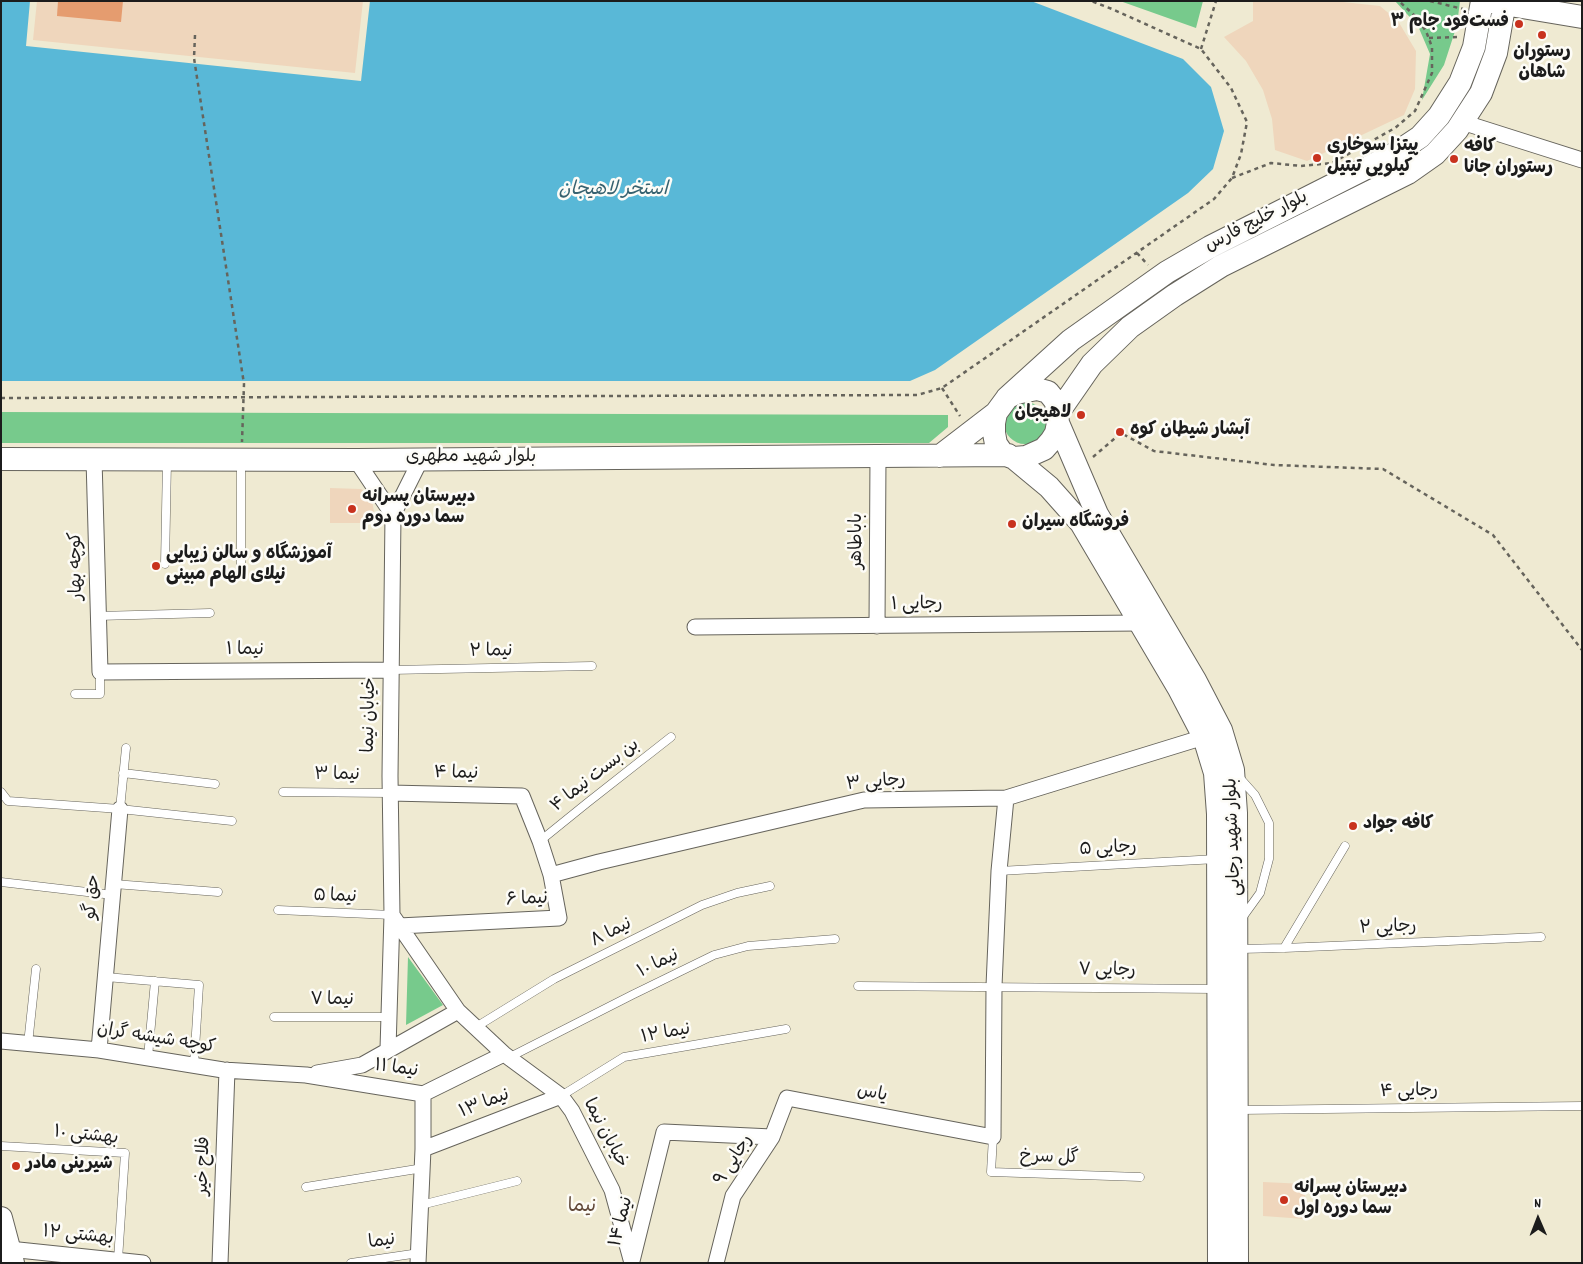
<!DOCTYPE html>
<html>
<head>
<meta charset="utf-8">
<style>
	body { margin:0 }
	#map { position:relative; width:1583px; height:1264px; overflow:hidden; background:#efead2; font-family:Dekko,sans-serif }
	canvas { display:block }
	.frame { position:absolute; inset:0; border:2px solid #1c1c1c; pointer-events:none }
	.north { position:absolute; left:1513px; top:1194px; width:50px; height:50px; -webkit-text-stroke:4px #fdfcf7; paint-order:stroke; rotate:359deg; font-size:14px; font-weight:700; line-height:20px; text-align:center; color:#1c1c1c }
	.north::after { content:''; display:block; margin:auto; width:18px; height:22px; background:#1c1c1c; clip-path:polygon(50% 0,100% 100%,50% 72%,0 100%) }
</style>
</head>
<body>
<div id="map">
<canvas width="1583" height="1264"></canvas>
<div class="frame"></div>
<div class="north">N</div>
</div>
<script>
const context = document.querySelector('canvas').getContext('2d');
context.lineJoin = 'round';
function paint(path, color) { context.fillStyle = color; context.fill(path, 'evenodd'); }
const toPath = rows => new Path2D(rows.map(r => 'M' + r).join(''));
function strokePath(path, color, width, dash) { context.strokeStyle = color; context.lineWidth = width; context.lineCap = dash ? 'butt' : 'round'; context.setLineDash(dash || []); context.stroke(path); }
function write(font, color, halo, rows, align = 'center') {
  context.font = font + ' Dekko,"Playpen Sans Arabic",sans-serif'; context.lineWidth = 5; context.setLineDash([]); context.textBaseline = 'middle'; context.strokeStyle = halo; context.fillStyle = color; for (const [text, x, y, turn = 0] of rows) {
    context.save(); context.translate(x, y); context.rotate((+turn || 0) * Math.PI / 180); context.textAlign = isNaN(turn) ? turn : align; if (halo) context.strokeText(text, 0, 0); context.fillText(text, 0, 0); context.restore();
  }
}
const built = toPath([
	[37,1,363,1,355,73,33,40],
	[1253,1,1334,1,1380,6,1398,21,1416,51,1415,89,1404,115,1307,161,1275,150,1272,119,1263,90,1246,61,1224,37,1253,21],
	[330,488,361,489,371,495,376,523,330,523],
	[1263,1182,1305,1184,1305,1219,1263,1216]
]);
const green = toPath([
	[1120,1,1203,1,1196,28],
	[1395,1,1460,1,1457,25,1444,65,1422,100,1430,54,1418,26],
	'1004 423a21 21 0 1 1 42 0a21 21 0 1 1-42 0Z',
	[1,412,948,415,948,427,929,443,1,443],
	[408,957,443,1005,406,1025]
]);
const water = toPath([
	[1,1,30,1,26,46,361,81,370,1,1031,1,1183,59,1211,87,1224,131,1213,169,1188,193,935,370,910,381,1,381]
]);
const building = toPath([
	[58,1,123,1,121,22,57,16]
]);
const path = toPath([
	[1430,1,1463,9],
	[195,35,194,58,244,384,242,442],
	[1429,38,1457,37],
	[1201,49,1216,1],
	[1232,178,1271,163,1301,166,1332,163,1395,128,1415,111,1432,73,1432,47,1426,31,1415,16,1399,1],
	[1137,253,1148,265],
	[942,388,960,416],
	[1,398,917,395,942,388,1214,199,1232,178,1241,154,1247,122,1231,88,1201,49,1112,9,1091,1],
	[1093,457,1121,433,1154,451,1274,465,1383,469,1493,535,1582,650]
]);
const lane = toPath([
	[241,461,241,567],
	[165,564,167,461],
	[98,616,210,613],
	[391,670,592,666],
	[75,694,100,694,100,672],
	[123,773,215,784],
	[1238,776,1255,795,1269,823,1269,859,1260,893,1242,918],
	[1,792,8,801,120,809,232,821],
	[283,792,390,793],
	[120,809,126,748],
	[540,841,587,803,671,737],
	[999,871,1217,859],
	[1,882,113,895],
	[114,884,218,892],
	[278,910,392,915],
	[1284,948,1345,846],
	[1239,949,1284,948,1541,937],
	[106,977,199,985,194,1065],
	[858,986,1216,989],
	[274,1017,389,1017],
	[476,1027,554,979,702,905,737,893,770,886],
	[28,1044,36,969],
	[148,1057,155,981],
	[508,1058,632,995,714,955,748,946,835,939],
	[561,1096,624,1057,786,1029],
	[1239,1110,1582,1106],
	[993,1137,991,1172,1140,1177],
	[1,1146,125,1153,118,1260],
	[306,1187,423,1168],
	[421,1205,517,1181],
	[351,1263,419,1253]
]);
const street = toPath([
	[1462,122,1582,160],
	[94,459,100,672,391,670],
	[356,460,393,515],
	[877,626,878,456],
	[695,627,1140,623],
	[390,793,522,796,540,841,551,875,559,918,399,926],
	[551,875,599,862,864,800,1006,798,1204,737],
	[392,915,458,1011,504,1054,561,1096,572,1111,612,1190,632,1263],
	[1,1041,99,1050,223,1070,306,1075,423,1094,504,1054],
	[388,1049,392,915,390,776,393,515,421,459],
	[99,1050,120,809],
	[317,1073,362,1065,458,1011],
	[423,1149,561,1096],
	[9,1249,143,1263],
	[632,1261,664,1132,772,1137],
	[220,1263,227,1070],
	[418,1263,423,1149,423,1094],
	[716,1263,733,1196,772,1137,787,1098,993,1137,994,986,999,871,1006,798]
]);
const secondary = toPath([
	[1492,2,1582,17],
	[1037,389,1048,392,1056,402,1058,423,1056,433,1051,441,1044,449,1026,457,1014,458,1003,454,996,444,994,433,994,423,996,413,1007,398,1016,393,1037,389],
	[1007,398,1071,340,1167,272,1210,247,1396,153,1420,137,1439,116,1460,83,1474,47,1482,1],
	[1058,413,1092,364,1130,327,1175,295,1221,266,1408,173,1435,154,1457,130,1481,93,1496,53,1505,1],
	[1058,423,1097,514,1195,680,1221,730,1233,770,1236,813,1237,1263],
	[940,456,996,413],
	[1014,458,1049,487,1081,523,1179,689,1204,737,1215,773,1218,814,1219,1263],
	[1,459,356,460,1008,455],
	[1,1218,13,1263]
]);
const markers = [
	[1519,24,5,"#c8321e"],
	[1542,35,5,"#c8321e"],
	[1317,158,5,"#c8321e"],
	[1454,159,5,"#c8321e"],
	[1081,415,5,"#c8321e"],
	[1120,432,5,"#c8321e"],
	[352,509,5,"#c8321e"],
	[1012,524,5,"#c8321e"],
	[156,566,5,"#c8321e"],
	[1353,826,5,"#c8321e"],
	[16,1166,5,"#c8321e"],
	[1284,1200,5,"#c8321e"]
];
const poiNames = [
	["فست‌فود جام ۳",1509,24,"right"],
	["رستوران‌",1542,54,"center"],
	["شاهان",1542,75,"center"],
	["پیتزا سوخاری",1327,148],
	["کیلویی تیتیل",1327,169],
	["کافه",1464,149],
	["رستوران جانا",1464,170],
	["لاهيجان",1071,415,"right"],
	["آبشار شیطان کوه",1130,432],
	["دبیرستان پسرانه",362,499],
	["سما دوره دوم",362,520],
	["فروشگاه سیران",1022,524],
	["آموزشگاه و سالن زیبایی",166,556],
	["نیلای الهام مبینی",166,577],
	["کافه جواد",1363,826],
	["شیرینی مادر",26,1166],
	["دبیرستان پسرانه",1294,1190],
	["سما دوره اول",1294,1211]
];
const streetNames = [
	["بلوار خلیج فارس",1257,223,-27],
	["بلوار شهید مطهری",471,459],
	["باباطاهر",859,541,-90],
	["کوچه بهار",78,566,-91],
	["رجایی ۱",917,606,-1],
	["نیما ۱",245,652],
	["نیما ۲",491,653,-1],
	["خیابان نیما",371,715,-89],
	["نیما ۴",456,775,1],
	["نیما ۳",337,777],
	["بن بست نیما ۴",596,777,-38],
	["رجایی ۳",876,784,-5],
	["بلوار شهید رجایی",1235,837,-92],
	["رجایی ۵",1108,850,-3],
	["حق گو",94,897,-85],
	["نیما ۵",335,898,2],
	["نیما ۶",527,901,-3],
	["رجایی ۲",1388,929,-2],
	["نیما ۸",612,934,-27],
	["نیما ۱۰",659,965,-26],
	["رجایی ۷",1107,972,1],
	["نیما ۷",332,1002],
	["نیما ۱۲",666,1035,-10],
	["کوچه شیشه گران",156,1040,9],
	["نیما ۱۱",396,1070,8],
	["رجایی ۴",1409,1093,-1],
	["یاس",872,1095,11],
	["نیما ۱۳",485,1105,-21],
	["خیابان نیما",604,1134,62],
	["بهشتی ۱۰",86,1137,6],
	["گل سرخ",1049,1159,2],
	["رجایی ۹",735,1161,-58],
	["فلاح خیر",205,1166,-88],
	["نیما ۱۴",623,1222,-76],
	["بهشتی ۱۲",78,1237,6],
	["نیما",382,1243,-8]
];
const waterNames = [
	["استخر لاهیجان",613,191]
];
const neighbourhoodNames = [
	["نیما",582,1208]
];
paint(built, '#efd6bc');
paint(green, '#77ca8c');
paint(water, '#59b8d7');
paint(building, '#e59c6f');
strokePath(lane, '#66645c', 9);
strokePath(street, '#66645c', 17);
strokePath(secondary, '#66645c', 24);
strokePath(path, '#66645c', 2.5, [4, 4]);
strokePath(lane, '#fff', 8);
strokePath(street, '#fff', 15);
strokePath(secondary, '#fff', 22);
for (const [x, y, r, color] of markers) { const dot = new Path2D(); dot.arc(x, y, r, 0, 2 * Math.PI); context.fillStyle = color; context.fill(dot); strokePath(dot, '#fdfcf7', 2); }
write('bold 18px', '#1c1c1c', '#fdfcf7', poiNames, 'left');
write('18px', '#1c1c1c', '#fdfcf7', streetNames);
write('italic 19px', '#376270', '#fdfcf7', waterNames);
write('19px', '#624939', '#fdfcf7', neighbourhoodNames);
</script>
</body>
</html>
